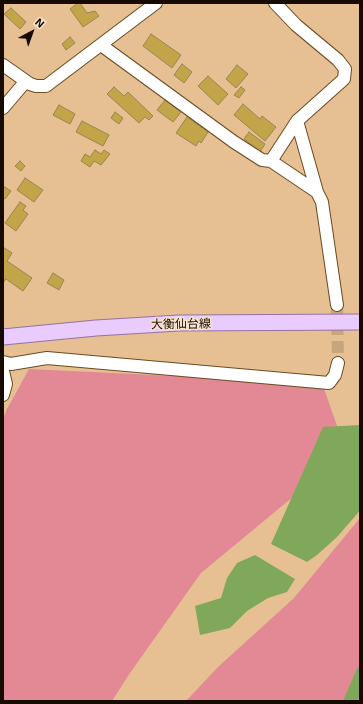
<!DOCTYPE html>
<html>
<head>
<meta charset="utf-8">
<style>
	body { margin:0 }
	#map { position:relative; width:363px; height:704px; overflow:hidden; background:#e6c093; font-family:"Exo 2",sans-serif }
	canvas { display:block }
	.frame { position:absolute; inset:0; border:4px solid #170a00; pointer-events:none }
	.north { position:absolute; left:12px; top:12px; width:40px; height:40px; -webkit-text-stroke:3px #f8e4ce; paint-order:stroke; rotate:41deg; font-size:11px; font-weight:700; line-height:16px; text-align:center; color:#170a00 }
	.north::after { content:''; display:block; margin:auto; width:14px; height:18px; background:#170a00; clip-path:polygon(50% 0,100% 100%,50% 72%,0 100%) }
</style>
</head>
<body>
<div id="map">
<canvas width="363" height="704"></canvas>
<div class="frame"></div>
<div class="north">N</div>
</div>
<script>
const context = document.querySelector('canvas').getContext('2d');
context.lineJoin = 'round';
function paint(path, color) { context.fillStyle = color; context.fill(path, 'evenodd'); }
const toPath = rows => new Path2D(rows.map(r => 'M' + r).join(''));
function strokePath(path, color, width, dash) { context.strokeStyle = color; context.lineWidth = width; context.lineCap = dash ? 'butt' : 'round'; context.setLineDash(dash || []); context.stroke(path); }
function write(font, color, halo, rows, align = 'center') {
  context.font = font + ' "Exo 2","Noto Sans JP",sans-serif'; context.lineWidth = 3; context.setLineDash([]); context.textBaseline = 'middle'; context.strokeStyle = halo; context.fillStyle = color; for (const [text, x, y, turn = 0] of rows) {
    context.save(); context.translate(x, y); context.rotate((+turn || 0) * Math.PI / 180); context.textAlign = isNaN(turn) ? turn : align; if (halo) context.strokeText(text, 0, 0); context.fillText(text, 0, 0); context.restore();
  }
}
const green = toPath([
	[29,369,322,383,342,440,305,487,201,573,130,673,112,701,3,701,3,419,7,409],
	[360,518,360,701,186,701,218,667,294,598]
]);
const water = toPath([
	[360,425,360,510,357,514,337,537,317,555,307,562,271,544,323,427],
	[255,555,295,579,287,592,268,598,247,611,230,628,200,635,195,606,221,598,227,578,237,563],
	[360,665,360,697,355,701,343,701,356,671]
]);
const building = toPath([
	[78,3,80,3,87,13,95,11,99,16,83,27,70,9,78,3],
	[11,8,26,22,20,29,4,14,11,8],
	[151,34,181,55,172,68,143,46,151,34],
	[70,37,75,43,66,50,62,44,70,37],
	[182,64,192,72,184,83,174,75,182,64],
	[237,65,248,74,236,88,226,79,237,65],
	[208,76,228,94,218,105,198,86,208,76],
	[114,87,124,96,128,92,153,116,149,120,145,117,139,123,107,94,114,87],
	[241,87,245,90,239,98,234,95,241,87],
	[165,100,181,112,173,122,157,110,165,100],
	[243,104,260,119,262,116,276,127,265,141,234,115,243,104],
	[59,105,75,114,70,124,53,115,59,105],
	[115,112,123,118,119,124,111,118,115,112],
	[187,117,208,132,201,143,199,141,196,146,176,133,187,117],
	[82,121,109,135,103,146,76,132,82,121],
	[249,132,265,144,260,152,244,139,249,132],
	[95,150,101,154,104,150,110,154,101,165,94,161,90,167,81,161,85,154,90,157,95,150],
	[20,161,25,166,21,171,15,166,20,161],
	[25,178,43,190,34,202,17,190,25,178],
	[3,186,11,191,5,199,3,198,3,186],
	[20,202,26,206,23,210,28,214,16,231,5,223,20,202],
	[3,247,12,253,7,261,32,278,23,291,6,279,3,283,3,247],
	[53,273,64,280,59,290,47,283,53,273]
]);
const minorTunnel = toPath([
	[337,305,338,363]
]);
const minor = toPath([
	[275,3,296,25,338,60,345,69,344,79,297,121,317,192,322,202,337,305],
	[101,45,234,142,262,160,271,161,297,121],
	[3,65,30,84,36,86,46,86,156,3],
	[3,108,26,81],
	[271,161,317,192],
	[3,362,11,364,47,358,329,383,335,375,338,363],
	[3,371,6,384,3,395]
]);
const major = toPath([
	[3,337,96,328,179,323,360,322]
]);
const streetNames = [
	["大衡仙台線",181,324,-1]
];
paint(green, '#e28995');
paint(water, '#80a85a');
paint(building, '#c2a449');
strokePath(building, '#978652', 1);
strokePath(minorTunnel, '#c7a57d', 12, [12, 6]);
strokePath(minor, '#6b4b20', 14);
strokePath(major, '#9671a3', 17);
strokePath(minor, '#fff', 12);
strokePath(major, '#e9cbfd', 15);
write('12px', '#170a00', '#f8e4ce', streetNames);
</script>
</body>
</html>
